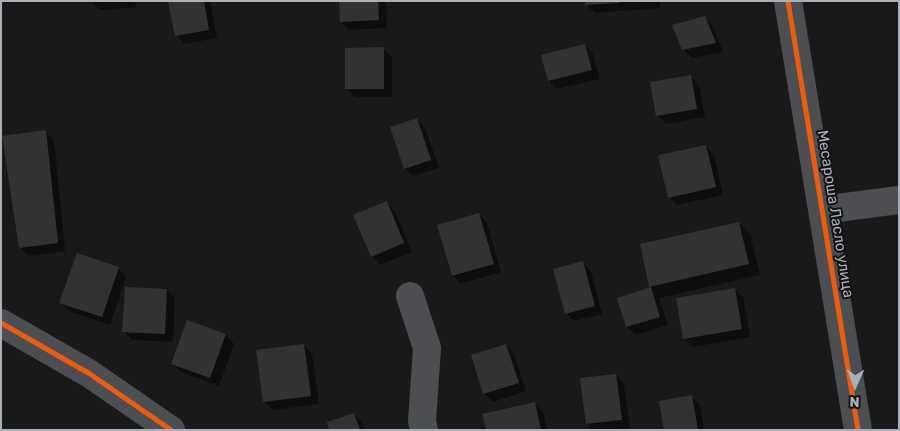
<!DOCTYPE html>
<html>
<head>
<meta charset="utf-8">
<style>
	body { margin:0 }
	#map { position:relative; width:900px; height:431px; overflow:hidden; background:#191919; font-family:Rubik,sans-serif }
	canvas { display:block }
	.frame { position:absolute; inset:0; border:2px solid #aab0ba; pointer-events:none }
	.north { position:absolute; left:830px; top:361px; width:50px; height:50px; -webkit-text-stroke:4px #131315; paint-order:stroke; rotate:182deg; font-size:14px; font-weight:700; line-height:20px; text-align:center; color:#aab0ba }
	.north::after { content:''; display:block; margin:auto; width:18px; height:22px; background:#aab0ba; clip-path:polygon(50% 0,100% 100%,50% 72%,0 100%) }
</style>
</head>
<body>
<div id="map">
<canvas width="900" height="431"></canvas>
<div class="frame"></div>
<div class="north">N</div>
</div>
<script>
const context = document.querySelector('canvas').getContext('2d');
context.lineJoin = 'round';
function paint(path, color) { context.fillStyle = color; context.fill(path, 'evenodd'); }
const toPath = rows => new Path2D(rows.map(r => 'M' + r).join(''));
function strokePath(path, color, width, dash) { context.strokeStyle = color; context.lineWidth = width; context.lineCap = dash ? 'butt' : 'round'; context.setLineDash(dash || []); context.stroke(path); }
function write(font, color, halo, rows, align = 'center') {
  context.font = font + ' Rubik,sans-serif'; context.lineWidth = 4; context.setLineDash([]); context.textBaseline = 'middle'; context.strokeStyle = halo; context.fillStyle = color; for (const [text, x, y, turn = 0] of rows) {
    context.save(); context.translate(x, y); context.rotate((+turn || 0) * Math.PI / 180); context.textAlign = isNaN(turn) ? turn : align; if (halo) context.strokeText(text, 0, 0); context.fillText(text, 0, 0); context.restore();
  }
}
const shadow = toPath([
	[91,1,135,1,136,7,100,10],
	[169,1,210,1,217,38,184,44,176,35],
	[340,1,386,1,387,28,349,30,341,22],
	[586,1,660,1,660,8,595,13,586,5],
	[704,17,713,26,723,52,692,58,683,50],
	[585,45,593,54,600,79,557,89,549,81],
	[384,49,392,57,392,97,355,97,346,88],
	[691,77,699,85,705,117,666,124,657,115],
	[417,119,425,128,439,168,413,176,405,168],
	[45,131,54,140,65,251,29,256,20,247],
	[706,146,714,155,723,195,677,205,669,197],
	[387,203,395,211,412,252,380,265,372,257],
	[479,214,487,223,501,272,461,284,453,276],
	[739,223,750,234,760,275,659,298,668,325,636,335,627,327,618,298,652,288,650,286],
	[583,263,591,271,602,314,574,321,566,313],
	[118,268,126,277,110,325,69,311,61,303],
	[167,290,175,298,173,342,132,340,124,331],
	[735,290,743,298,750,337,693,347,684,339],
	[188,322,226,335,234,344,219,386,181,372,172,363],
	[304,345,312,354,319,404,273,410,265,402],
	[506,345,514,354,526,391,493,402,484,393],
	[616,375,624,384,630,428,593,430,587,424],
	[691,396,700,405,704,430,665,430],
	[535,404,543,412,547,430,487,430],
	[354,414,362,422,365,430,331,430]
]);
const building = toPath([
	[168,1,204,1,209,30,175,36],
	[339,1,378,1,379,20,340,22],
	[585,1,619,1,619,3,585,5],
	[705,16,716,43,682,50,672,25],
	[585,44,592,70,548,81,541,55],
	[384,47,384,89,345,89,345,48],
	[691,75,697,109,656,116,650,82],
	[417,118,431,160,404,169,390,127],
	[46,130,58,243,19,248,2,136],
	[706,145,716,187,668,198,658,155],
	[387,201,404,243,371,257,353,215],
	[479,213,494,264,452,276,437,225],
	[739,222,749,264,649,287,640,244],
	[77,253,119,267,102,317,59,303],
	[583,261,595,306,565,314,553,269],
	[125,287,167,289,165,334,122,332],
	[651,287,660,317,626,327,617,298],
	[735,288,742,329,683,339,676,298],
	[187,320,226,334,210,378,171,364],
	[304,344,311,396,263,402,256,350],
	[506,344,519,383,483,394,471,355],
	[616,374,622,420,586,424,580,378],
	[692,395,698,430,664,430,659,401],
	[535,402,541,430,486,430,482,414],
	[354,413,360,430,329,430,327,422]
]);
const minor = toPath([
	[788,1,858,430],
	[822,210,899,200],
	[410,296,427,348,422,421,424,430],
	[1,323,90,374,171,430]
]);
const cycleway = toPath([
	[788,1,858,430],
	[1,323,90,374,171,430]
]);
const streetNames = [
	["Месароша Ласло улица",835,214,81]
];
paint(shadow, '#0007');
paint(building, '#323233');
strokePath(minor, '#4d4e52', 28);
strokePath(cycleway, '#e95d12', 5);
write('15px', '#aab0ba', '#131315', streetNames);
</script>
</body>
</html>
